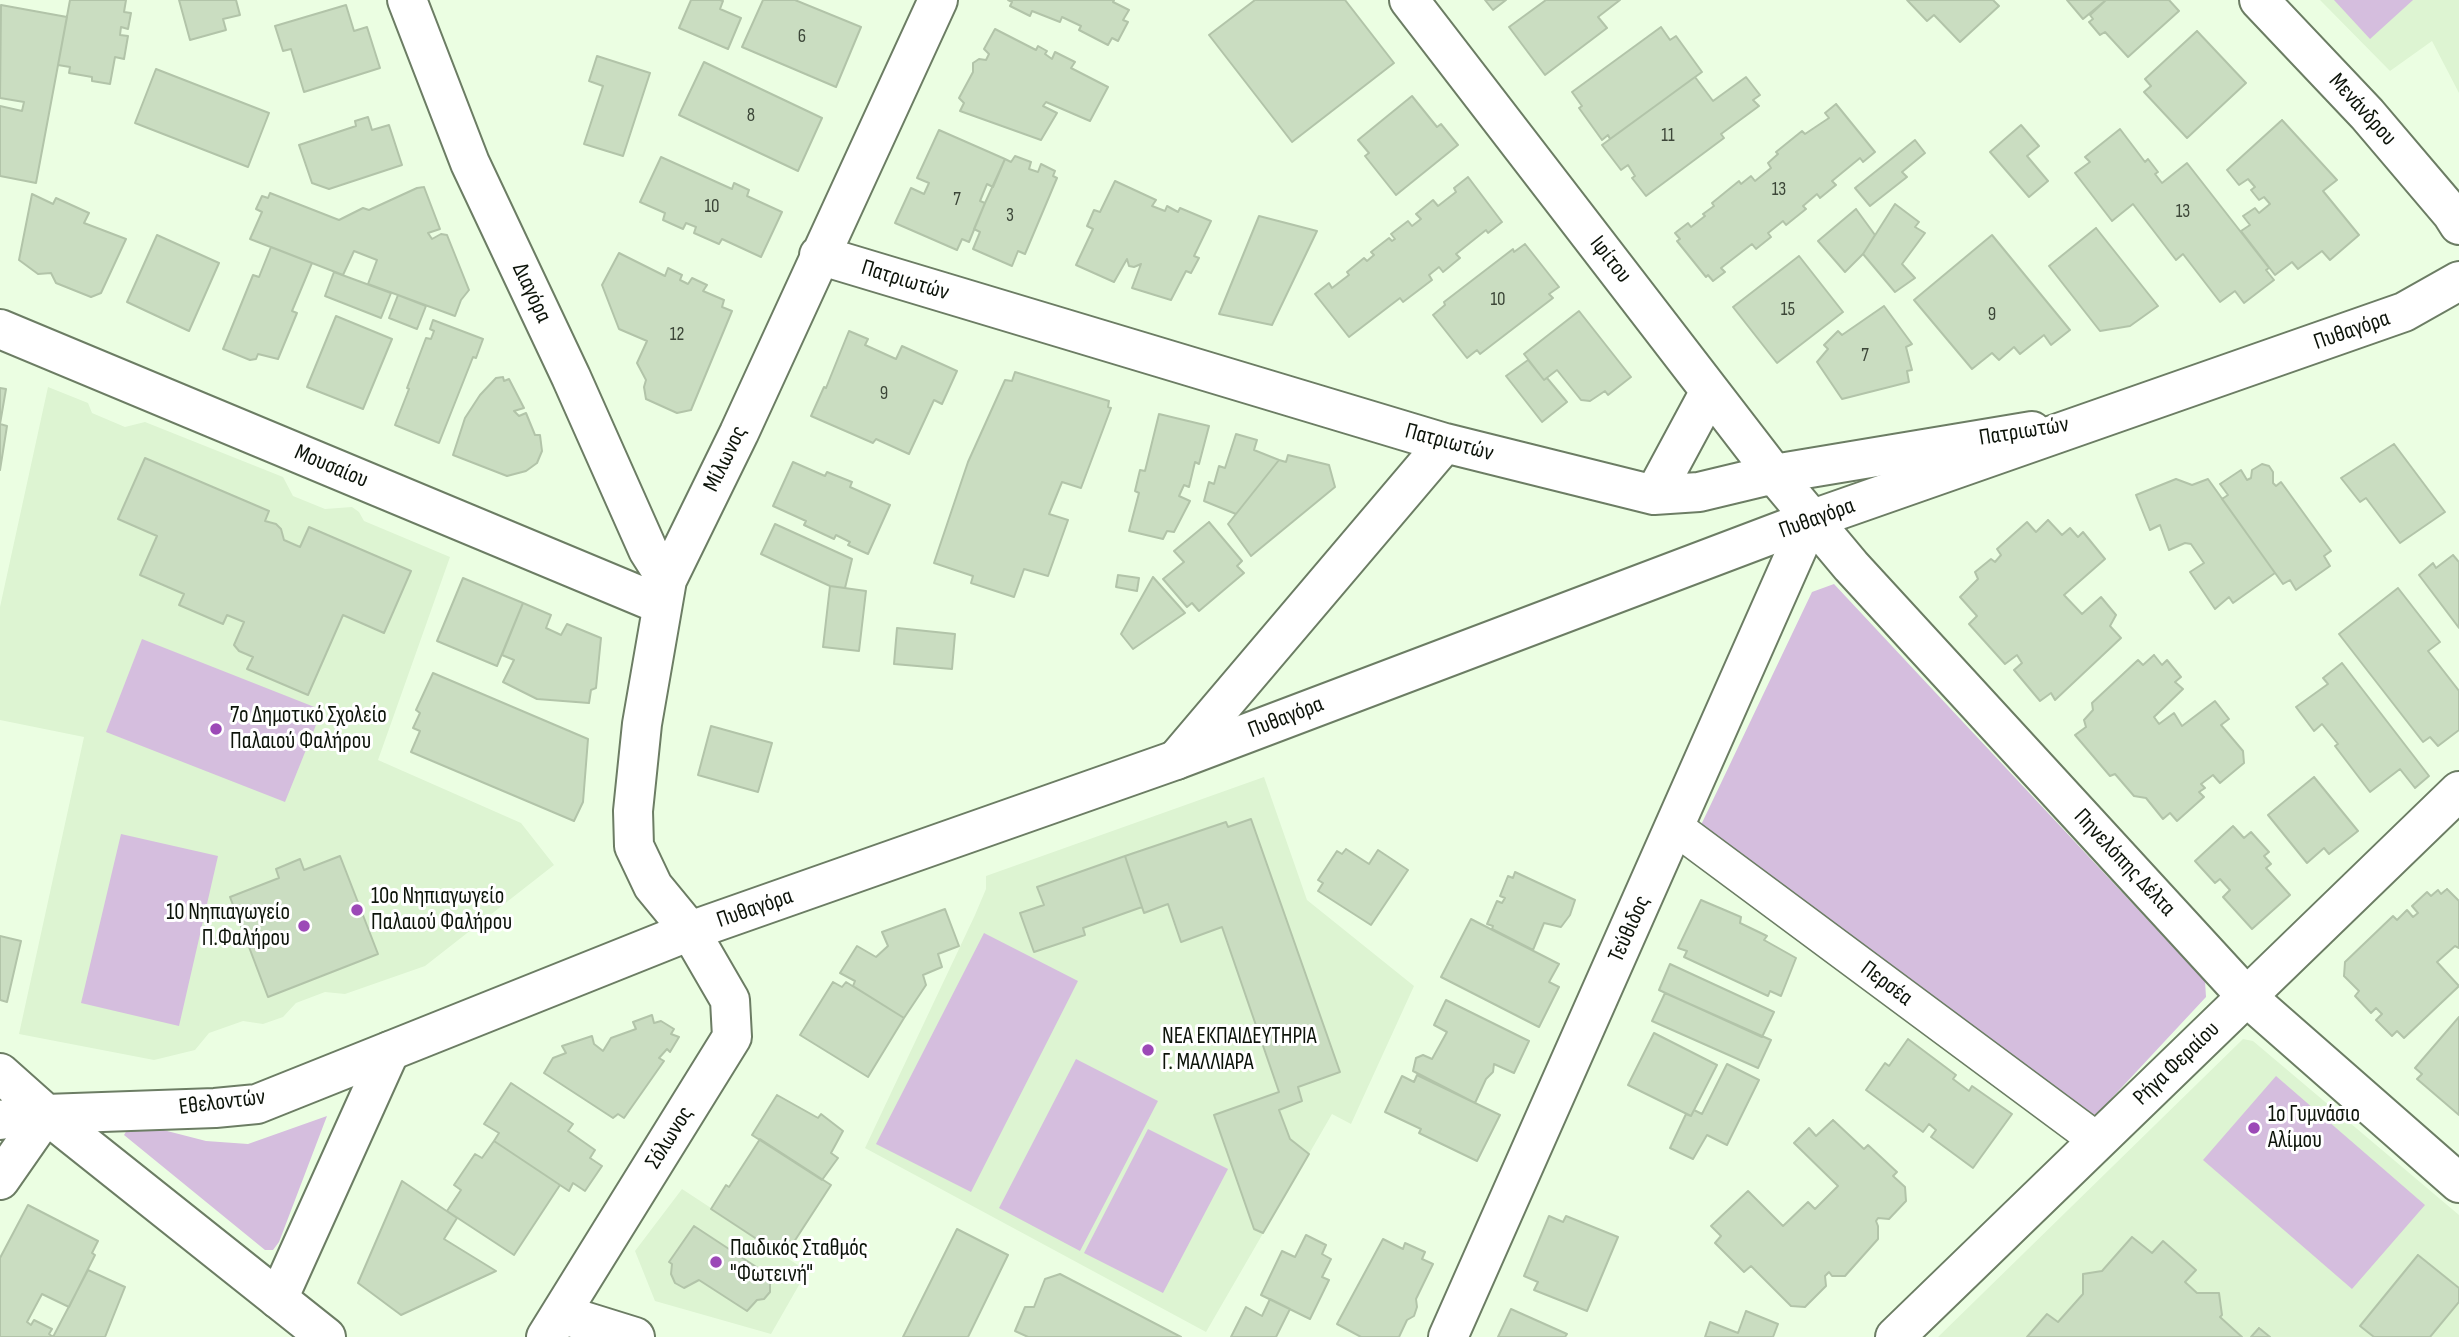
<!DOCTYPE html>
<html>
<head>
<meta charset="utf-8">
<style>
	body { margin:0 }
	canvas { display:block; background:#ebfee2 }
</style>
</head>
<body>
<canvas width="2459" height="1337"></canvas>
<script>
const context = document.querySelector('canvas').getContext('2d');
context.lineJoin = 'round';
function paint(path, color) { context.fillStyle = color; context.fill(path, 'evenodd'); }
const toPath = rows => new Path2D(rows.map(r => 'M' + r).join(''));
function strokePath(path, color, width, dash) { context.strokeStyle = color; context.lineWidth = width; context.lineCap = dash ? 'butt' : 'round'; context.setLineDash(dash || []); context.stroke(path); }
function write(font, color, halo, rows, align = 'center') {
  context.font = font + ' "Sofia Sans Condensed",sans-serif'; context.lineWidth = 6; context.setLineDash([]); context.textBaseline = 'middle'; context.strokeStyle = halo; context.fillStyle = color; for (const [text, x, y, turn = 0] of rows) {
    context.save(); context.translate(x, y); context.rotate((+turn || 0) * Math.PI / 180); context.textAlign = isNaN(turn) ? turn : align; if (halo) context.strokeText(text, 0, 0); context.fillText(text, 0, 0); context.restore();
  }
}
const built = toPath([
	[2320,0,2459,0,2459,93,2432,41,2390,71],
	[48,387,88,403,92,413,125,427,145,422,283,477,293,496,325,509,352,507,359,512,364,521,450,557,378,760,521,823,554,865,425,966,345,994,325,992,296,1003,283,1017,263,1024,243,1021,209,1033,195,1050,154,1060,19,1034,84,737,0,720,0,607],
	[1264,777,1307,900,1414,986,1351,1124,1332,1114,1206,1332,865,1148,975,915,986,889,986,876],
	[2243,1039,2253,1041,2459,1215,2459,1337,1938,1337],
	[682,1189,807,1271,771,1334,655,1301,635,1251]
]);
const green = toPath([
	[2334,0,2413,0,2370,39],
	[1834,584,2205,981,2206,997,2096,1115,2080,1114,1701,825,1812,592],
	[142,639,322,710,285,802,106,732],
	[121,834,218,856,179,1026,81,1003],
	[984,933,1078,981,971,1192,876,1144],
	[1076,1059,1158,1101,1080,1251,999,1208],
	[2276,1076,2425,1205,2352,1289,2203,1160],
	[327,1116,279,1242,273,1250,265,1250,124,1135,132,1122,206,1141,248,1144],
	[1148,1129,1228,1169,1163,1293,1084,1253]
]);
const building = toPath([
	[70,0,126,0,124,12,131,13,128,29,121,27,120,35,128,36,124,59,115,57,110,84,92,81,92,77,69,73,70,67,58,65,70,0],
	[179,0,236,0,240,15,223,19,226,30,190,40,179,0],
	[691,0,720,0,723,1,720,9,741,18,728,49,679,28,691,0],
	[763,0,795,0,861,27,836,87,742,47,763,0],
	[1008,0,1114,0,1113,2,1129,10,1123,20,1128,22,1118,41,1112,38,1108,45,1079,30,1081,26,1062,17,1060,22,1032,11,1030,16,1010,6,1012,2,1008,0],
	[1255,0,1345,0,1394,63,1292,142,1209,35,1255,0],
	[1485,0,1506,0,1493,10,1485,0],
	[1546,0,1620,0,1598,17,1607,28,1545,75,1509,27,1546,0],
	[1907,0,1993,0,1999,6,1960,42,1934,15,1927,21,1907,0],
	[2067,0,2106,0,2083,19,2067,0],
	[2106,0,2169,0,2179,11,2128,57,2105,32,2100,35,2089,22,2093,19,2090,15,2106,0],
	[1,5,67,17,36,183,0,176,0,106,22,111,24,102,0,98,1,5],
	[346,5,354,31,367,27,380,68,304,92,291,49,283,51,275,26,346,5],
	[1661,27,1670,40,1676,36,1702,72,1610,139,1608,135,1602,140,1579,108,1582,106,1572,92,1661,27],
	[995,29,1036,50,1038,46,1047,51,1045,54,1052,59,1055,52,1075,62,1071,68,1108,87,1090,121,1046,102,1043,106,1057,113,1041,140,960,111,964,103,959,98,973,72,973,63,979,59,986,60,989,54,984,49,995,29],
	[2197,31,2246,83,2187,138,2144,92,2151,86,2145,79,2197,31],
	[597,56,650,73,623,156,584,144,603,86,589,81,597,56],
	[704,62,822,118,798,171,679,115,704,62],
	[156,69,269,113,248,167,135,123,156,69],
	[1695,77,1713,101,1746,77,1760,95,1753,100,1759,106,1721,134,1724,138,1646,196,1632,178,1635,176,1628,165,1621,170,1602,145,1695,77],
	[1412,96,1437,127,1441,124,1458,145,1396,195,1365,156,1369,153,1358,140,1412,96],
	[1836,104,1875,152,1863,162,1860,158,1832,181,1836,185,1820,198,1817,194,1803,206,1806,209,1786,225,1783,221,1768,233,1771,237,1756,249,1752,244,1721,268,1725,272,1713,281,1708,275,1706,277,1677,241,1680,239,1675,233,1688,223,1691,227,1705,216,1703,214,1714,206,1712,203,1739,181,1741,184,1751,176,1755,181,1771,168,1768,163,1778,154,1776,152,1802,131,1805,134,1829,118,1825,113,1836,104],
	[368,117,372,130,389,125,402,165,329,189,312,183,299,145,356,126,355,121,368,117],
	[2282,120,2337,180,2323,191,2359,235,2330,260,2322,251,2298,269,2292,262,2275,275,2241,231,2250,225,2243,216,2255,208,2259,213,2270,204,2264,197,2259,200,2251,190,2255,187,2248,179,2239,185,2227,170,2282,120],
	[2021,125,2039,146,2027,156,2048,181,2029,197,1990,152,2021,125],
	[2120,129,2145,162,2148,159,2158,172,2155,174,2162,183,2187,163,2269,268,2266,270,2274,280,2244,303,2235,291,2220,302,2183,254,2176,260,2133,204,2112,221,2075,173,2090,162,2085,157,2120,129],
	[939,130,1005,159,993,187,987,184,980,201,985,203,969,242,962,239,957,250,895,223,911,188,924,194,929,183,917,178,939,130],
	[1915,140,1925,153,1902,172,1907,177,1870,206,1855,188,1915,140],
	[1015,156,1031,162,1029,169,1038,172,1041,164,1055,171,1053,176,1057,178,1025,254,1018,251,1012,266,973,249,980,232,974,229,985,203,1005,159,1011,162,1015,156],
	[661,157,732,189,734,183,749,190,747,196,782,212,761,257,722,239,719,244,694,233,696,227,686,223,683,229,663,220,665,213,640,202,661,157],
	[1468,177,1502,222,1488,233,1486,230,1456,254,1460,258,1443,272,1439,267,1429,275,1432,280,1403,302,1400,298,1349,337,1315,294,1329,283,1332,288,1349,275,1347,272,1364,258,1367,261,1374,255,1371,252,1389,238,1392,241,1395,239,1391,234,1408,221,1412,226,1421,219,1416,214,1433,200,1438,206,1456,192,1454,188,1468,177],
	[1115,181,1156,200,1152,206,1165,211,1167,206,1178,212,1180,208,1211,221,1194,256,1199,258,1191,273,1186,271,1171,300,1132,288,1141,264,1134,267,1129,266,1127,259,1114,282,1076,265,1093,229,1087,226,1094,210,1100,212,1115,181],
	[424,187,440,229,428,233,432,239,441,234,447,235,469,290,461,300,455,316,368,284,377,260,354,251,343,275,250,239,262,212,256,209,262,196,268,198,270,193,339,220,363,208,369,210,417,188,424,187],
	[32,194,53,204,56,198,89,213,84,223,126,239,101,293,91,297,56,283,51,273,38,274,19,260,32,194],
	[1895,204,1919,222,1915,227,1925,233,1902,264,1915,278,1895,292,1863,254,1895,204],
	[1856,209,1875,235,1863,254,1845,272,1818,241,1856,209],
	[1259,216,1317,231,1272,325,1219,314,1259,216],
	[2096,228,2158,306,2130,326,2100,331,2049,266,2096,228],
	[157,235,219,263,189,331,127,302,157,235],
	[1992,235,2070,330,2051,345,2044,335,2020,354,2014,347,1999,360,1992,353,1972,369,1914,300,1992,235],
	[1525,244,1559,287,1549,294,1553,298,1480,354,1477,350,1467,358,1433,315,1445,305,1444,302,1513,249,1514,252,1525,244],
	[271,247,312,263,292,311,297,313,278,359,258,354,256,359,250,360,223,349,253,275,259,277,271,247],
	[619,253,665,276,668,268,682,275,680,280,688,284,692,278,707,285,703,291,724,300,722,307,732,311,691,410,677,413,646,399,644,387,646,380,637,363,647,341,619,329,602,285,619,253],
	[1799,256,1843,312,1777,363,1733,307,1799,256],
	[334,272,391,293,381,318,325,296,334,272],
	[398,295,426,306,417,329,389,318,398,295],
	[1884,306,1912,344,1906,347,1912,370,1907,371,1909,382,1842,399,1817,362,1828,349,1824,345,1838,331,1842,335,1884,306],
	[1579,311,1631,377,1608,395,1605,391,1590,401,1581,400,1557,370,1544,380,1524,354,1579,311],
	[336,316,392,339,363,409,307,387,336,316],
	[433,320,483,339,476,358,473,357,439,443,395,425,409,389,407,388,426,338,431,339,434,331,430,329,433,320],
	[849,331,868,339,865,345,896,359,902,346,957,371,942,404,934,400,909,454,876,439,873,443,811,416,824,387,826,388,849,331],
	[1528,360,1544,380,1547,378,1567,402,1542,422,1506,376,1528,360],
	[1015,372,1109,401,1108,407,1111,408,1081,488,1062,482,1049,514,1068,520,1048,576,1024,569,1014,597,971,583,973,576,934,563,968,462,1005,380,1012,381,1015,372],
	[503,377,504,381,509,379,524,408,514,411,519,416,526,413,535,435,540,435,542,451,537,463,526,471,507,476,453,455,465,418,480,395,496,378,503,377],
	[0,388,6,389,0,424,7,426,0,470,0,388],
	[1159,414,1209,426,1199,464,1195,462,1189,487,1184,485,1179,496,1190,501,1174,532,1167,531,1163,539,1129,531,1139,493,1135,491,1140,470,1145,471,1159,414],
	[1236,434,1257,440,1254,450,1279,460,1236,514,1204,501,1209,482,1214,484,1219,466,1225,468,1236,434],
	[2394,444,2445,512,2400,543,2366,498,2360,502,2341,478,2394,444],
	[1288,455,1329,465,1335,487,1251,556,1228,524,1279,460,1286,462,1288,455],
	[145,458,269,511,265,521,276,524,281,529,284,540,300,547,309,527,411,571,384,633,343,615,308,695,247,669,253,657,239,651,234,645,244,622,227,615,223,624,179,605,184,594,140,575,157,536,118,519,145,458],
	[793,462,825,476,827,472,852,482,850,487,890,505,868,554,848,545,850,542,836,535,834,539,804,525,806,521,773,506,793,462],
	[2262,464,2269,466,2273,472,2273,483,2276,486,2281,482,2331,551,2324,556,2330,566,2296,590,2290,580,2283,584,2222,499,2228,495,2220,484,2241,470,2247,480,2251,478,2252,470,2262,464],
	[2176,479,2192,485,2208,479,2275,573,2233,603,2229,597,2215,609,2190,572,2204,563,2191,544,2185,543,2169,550,2160,525,2150,530,2136,495,2176,479],
	[2048,520,2062,535,2070,528,2078,537,2083,532,2105,559,2064,595,2082,614,2101,597,2116,615,2110,626,2121,638,2055,700,2051,693,2040,701,2014,670,2022,663,2017,655,2005,664,1969,624,1977,616,1960,597,1978,579,1975,572,1991,559,1995,562,2001,555,1997,549,2027,522,2036,532,2048,520],
	[1209,522,1242,561,1237,566,1244,573,1199,611,1192,603,1187,607,1163,579,1184,562,1174,551,1209,522],
	[775,524,852,559,845,588,830,586,761,554,775,524],
	[2453,555,2459,562,2459,628,2419,575,2433,563,2436,568,2453,555],
	[1118,575,1139,578,1137,591,1116,587,1118,575],
	[1153,577,1185,613,1133,649,1121,634,1153,577],
	[463,578,523,603,497,666,437,641,463,578],
	[830,586,866,591,859,651,823,647,830,586],
	[2398,588,2440,642,2428,651,2459,691,2459,730,2438,746,2430,737,2423,742,2339,634,2398,588],
	[523,603,551,615,546,628,561,635,567,624,601,638,596,688,591,690,589,703,537,699,503,682,514,660,502,655,523,603],
	[897,628,955,634,952,669,894,664,897,628],
	[2154,655,2162,665,2167,660,2181,677,2175,682,2183,689,2154,717,2159,724,2174,713,2182,726,2215,701,2229,719,2221,725,2243,751,2244,763,2220,783,2213,775,2201,784,2205,788,2199,792,2204,797,2177,821,2170,813,2163,819,2146,798,2134,796,2115,774,2110,776,2075,735,2086,727,2084,720,2093,710,2092,703,2138,660,2143,665,2154,655],
	[2342,663,2429,776,2415,788,2400,769,2370,792,2335,746,2338,744,2322,724,2314,731,2296,707,2328,684,2323,678,2342,663],
	[433,673,588,739,583,802,574,821,411,752,420,731,413,728,420,713,416,710,433,673],
	[711,726,772,743,758,792,698,775,711,726],
	[2314,777,2358,831,2329,854,2324,848,2307,863,2268,815,2314,777],
	[1251,819,1340,1072,1298,1087,1302,1101,1279,1110,1290,1139,1309,1154,1263,1233,1254,1229,1214,1115,1279,1092,1222,927,1181,942,1168,904,1144,913,1125,856,1226,822,1228,827,1251,819],
	[2233,826,2244,838,2251,832,2269,852,2264,856,2271,864,2266,868,2290,895,2252,929,2223,897,2230,890,2220,879,2215,883,2195,861,2233,826],
	[1346,849,1369,864,1378,850,1408,870,1371,925,1318,891,1323,883,1318,880,1337,851,1342,854,1346,849],
	[340,856,378,954,268,997,230,897,279,878,276,869,300,859,304,870,340,856],
	[1125,856,1142,907,1083,928,1085,935,1034,952,1020,913,1044,905,1037,887,1125,856],
	[1515,872,1575,900,1570,915,1561,927,1544,923,1533,950,1492,929,1493,926,1487,924,1497,901,1502,903,1505,898,1500,896,1508,876,1513,878,1515,872],
	[2447,889,2459,901,2459,948,2455,946,2437,962,2459,986,2404,1038,2397,1031,2392,1036,2376,1020,2382,1014,2376,1008,2371,1013,2355,996,2359,991,2344,976,2345,962,2393,916,2397,920,2407,910,2413,917,2418,913,2412,906,2427,892,2431,896,2438,890,2441,894,2447,889],
	[1701,900,1741,917,1740,923,1767,936,1764,940,1796,958,1781,996,1770,991,1768,996,1684,957,1687,951,1678,948,1701,900],
	[945,909,959,946,938,954,942,967,923,975,926,985,904,1018,853,986,855,981,840,973,857,946,876,957,888,946,882,932,945,909],
	[1471,919,1559,964,1549,982,1559,987,1539,1027,1441,977,1471,919],
	[0,936,21,941,7,1002,0,1000,0,936],
	[1670,964,1774,1012,1762,1037,1659,990,1670,964],
	[833,982,842,987,846,982,904,1018,868,1077,800,1035,833,982],
	[1665,993,1771,1040,1758,1068,1652,1021,1665,993],
	[1446,1000,1529,1041,1514,1073,1494,1064,1493,1072,1486,1079,1475,1103,1413,1071,1416,1058,1423,1055,1432,1059,1447,1032,1434,1025,1446,1000],
	[652,1015,654,1023,661,1021,674,1029,671,1034,679,1037,670,1052,667,1049,659,1058,664,1061,624,1118,618,1114,613,1118,544,1073,553,1058,566,1053,562,1046,592,1036,594,1044,603,1051,611,1038,636,1029,633,1022,652,1015],
	[2459,1017,2459,1115,2417,1079,2422,1074,2415,1068,2459,1017],
	[1654,1033,1717,1065,1691,1116,1628,1085,1654,1033],
	[1908,1039,1956,1075,1953,1079,1969,1091,1972,1086,2012,1114,1973,1168,1931,1137,1936,1130,1929,1124,1923,1132,1866,1090,1885,1063,1889,1066,1908,1039],
	[1727,1064,1759,1080,1727,1145,1707,1135,1693,1159,1670,1148,1686,1114,1691,1116,1694,1110,1702,1114,1727,1064],
	[1417,1075,1500,1115,1477,1161,1419,1133,1421,1129,1385,1112,1402,1076,1414,1082,1417,1075],
	[511,1083,573,1124,568,1131,595,1150,590,1158,602,1166,585,1191,573,1183,569,1191,494,1141,499,1133,484,1124,511,1083],
	[777,1095,818,1118,821,1114,843,1131,831,1153,838,1158,822,1180,752,1135,777,1095],
	[1833,1120,1864,1149,1868,1145,1897,1172,1893,1176,1905,1187,1906,1201,1889,1219,1878,1218,1876,1221,1878,1226,1878,1239,1845,1276,1832,1276,1829,1272,1825,1276,1826,1286,1805,1307,1791,1306,1751,1266,1744,1272,1715,1243,1721,1236,1711,1226,1748,1191,1783,1226,1808,1202,1815,1209,1838,1186,1794,1143,1809,1128,1816,1136,1833,1120],
	[760,1139,831,1185,790,1248,784,1245,778,1253,711,1209,726,1185,729,1187,760,1139],
	[494,1141,560,1185,514,1255,447,1211,461,1190,454,1185,475,1154,482,1158,494,1141],
	[402,1181,457,1218,444,1239,496,1271,401,1315,358,1283,402,1181],
	[28,1205,98,1241,92,1253,95,1255,69,1307,42,1294,27,1322,31,1325,34,1320,52,1329,49,1334,53,1337,0,1337,0,1258,28,1205],
	[1549,1216,1563,1222,1566,1216,1618,1237,1587,1311,1534,1290,1538,1282,1524,1276,1549,1216],
	[694,1226,770,1276,770,1292,764,1299,757,1300,747,1311,699,1280,684,1288,675,1283,671,1274,672,1264,669,1262,694,1226],
	[957,1229,1008,1255,968,1337,903,1337,957,1229],
	[1306,1235,1326,1245,1322,1254,1331,1259,1322,1277,1329,1280,1310,1319,1261,1295,1282,1251,1295,1257,1306,1235],
	[2132,1237,2152,1253,2163,1241,2196,1270,2185,1282,2197,1293,2219,1293,2222,1315,2220,1317,2242,1337,2027,1337,2047,1314,2058,1322,2083,1294,2083,1274,2102,1271,2132,1237],
	[1383,1239,1403,1249,1405,1243,1425,1252,1422,1259,1433,1264,1416,1299,1417,1307,1414,1316,1407,1320,1399,1337,1361,1337,1337,1324,1383,1239],
	[2418,1255,2459,1288,2459,1302,2430,1337,2374,1337,2360,1326,2418,1255],
	[88,1270,125,1287,105,1337,53,1337,88,1270],
	[1060,1274,1181,1337,1028,1337,1015,1331,1025,1307,1034,1307,1045,1279,1060,1274],
	[1270,1299,1290,1309,1276,1337,1231,1337,1246,1307,1262,1316,1270,1299],
	[1511,1309,1567,1334,1565,1337,1498,1337,1511,1309],
	[1746,1311,1778,1324,1773,1337,1705,1337,1710,1322,1738,1333,1746,1311],
	[2259,1328,2270,1337,2251,1337,2259,1328]
]);
const pedestrian = toPath([
	[1675,827,2098,1141]
]);
const minor = toPath([
	[407,0,470,163,571,377,648,550,667,580],
	[1409,0,1774,474,1851,566,2247,997,2459,1183],
	[2259,0,2367,114,2452,214,2459,225],
	[819,255,1445,443,1654,495,1699,492,1774,474,2032,431],
	[0,329,662,605],
	[1654,495,1710,391],
	[1176,760,1445,443],
	[0,1180,46,1114],
	[278,1299,390,1051],
	[561,1314,635,1337],
	[546,1337,732,1037,730,1000,690,931,653,886,634,846,633,811,642,724,667,580,739,433,938,0],
	[1448,1337,1810,520],
	[1895,1337,2459,791]
]);
const tertiary = toPath([
	[0,1073,46,1114,326,1337],
	[0,1120,46,1114,215,1108,257,1104,690,931,1176,760,1810,520,2404,312,2459,281]
]);
const markers = [
	[216,729,7,"#9c49b7"],
	[357,910,7,"#9c49b7"],
	[304,926,7,"#9c49b7"],
	[1148,1050,7,"#9c49b7"],
	[2254,1128,7,"#9c49b7"],
	[716,1262,7,"#9c49b7"]
];
const numberNames = [
	["6",802,37],
	["8",751,116],
	["11",1668,136],
	["13",1779,190],
	["7",957,200],
	["10",712,207],
	["13",2183,212],
	["3",1010,216],
	["10",1498,300],
	["15",1788,310],
	["9",1992,315],
	["12",677,335],
	["7",1865,356],
	["9",884,394]
];
const streetNames = [
	["Μενάνδρου",2362,110,48],
	["Ιφίτου",1610,260,52],
	["Πατριωτών",905,281,17],
	["Διαγόρα",531,293,65],
	["Πυθαγόρα",2352,331,-19],
	["Πατριωτών",2024,432,-9],
	["Πατριωτών",1449,443,15],
	["Μίλωνος",726,459,-64],
	["Μουσαίου",331,467,23],
	["Πυθαγόρα",1817,519,-20],
	["Πυθαγόρα",1286,718,-21],
	["Πηνελόπης Δέλτα",2124,863,47],
	["Πυθαγόρα",755,909,-19],
	["Τεύθιδος",1630,929,-66],
	["Περσέα",1886,984,37],
	["Ρήγα Φεραίου",2177,1064,-44],
	["Εθελοντών",222,1103,-7],
	["Σόλωνος",670,1138,-58]
];
const poiNames = [
	["7ο Δημοτικό Σχολείο",230,716],
	["Παλαιού Φαλήρου",230,742],
	["10ο Νηπιαγωγείο",371,897],
	["Παλαιού Φαλήρου",371,923],
	["10 Νηπιαγωγείο",290,913,"right"],
	["Π.Φαλήρου",290,939,"right"],
	["ΝΕΑ ΕΚΠΑΙΔΕΥΤΗΡΙΑ",1162,1037],
	["Γ. ΜΑΛΛΙΑΡΑ",1162,1063],
	["1ο Γυμνάσιο",2268,1115],
	["Αλίμου",2268,1141],
	["Παιδικός Σταθμός",730,1249],
	["\"Φωτεινή\"",730,1275]
];
paint(built, '#ddf4d2');
paint(green, '#d5bede');
paint(building, '#caddc1');
strokePath(building, '#b2c4a9', 2);
strokePath(pedestrian, '#6c7d64', 38);
strokePath(minor, '#6c7d64', 42);
strokePath(tertiary, '#6c7d64', 42);
strokePath(pedestrian, '#fff', 35);
strokePath(minor, '#fff', 38);
strokePath(tertiary, '#fff', 38);
for (const [x, y, r, color] of markers) { const dot = new Path2D(); dot.arc(x, y, r, 0, 2 * Math.PI); context.fillStyle = color; context.fill(dot); strokePath(dot, '#fff', 2.5); }
write('19px', '#3c4638', null, numberNames);
write('23px', '#0d140a', '#fff', streetNames);
write('23px', '#0d140a', '#fff', poiNames, 'left');
</script>
</body>
</html>
